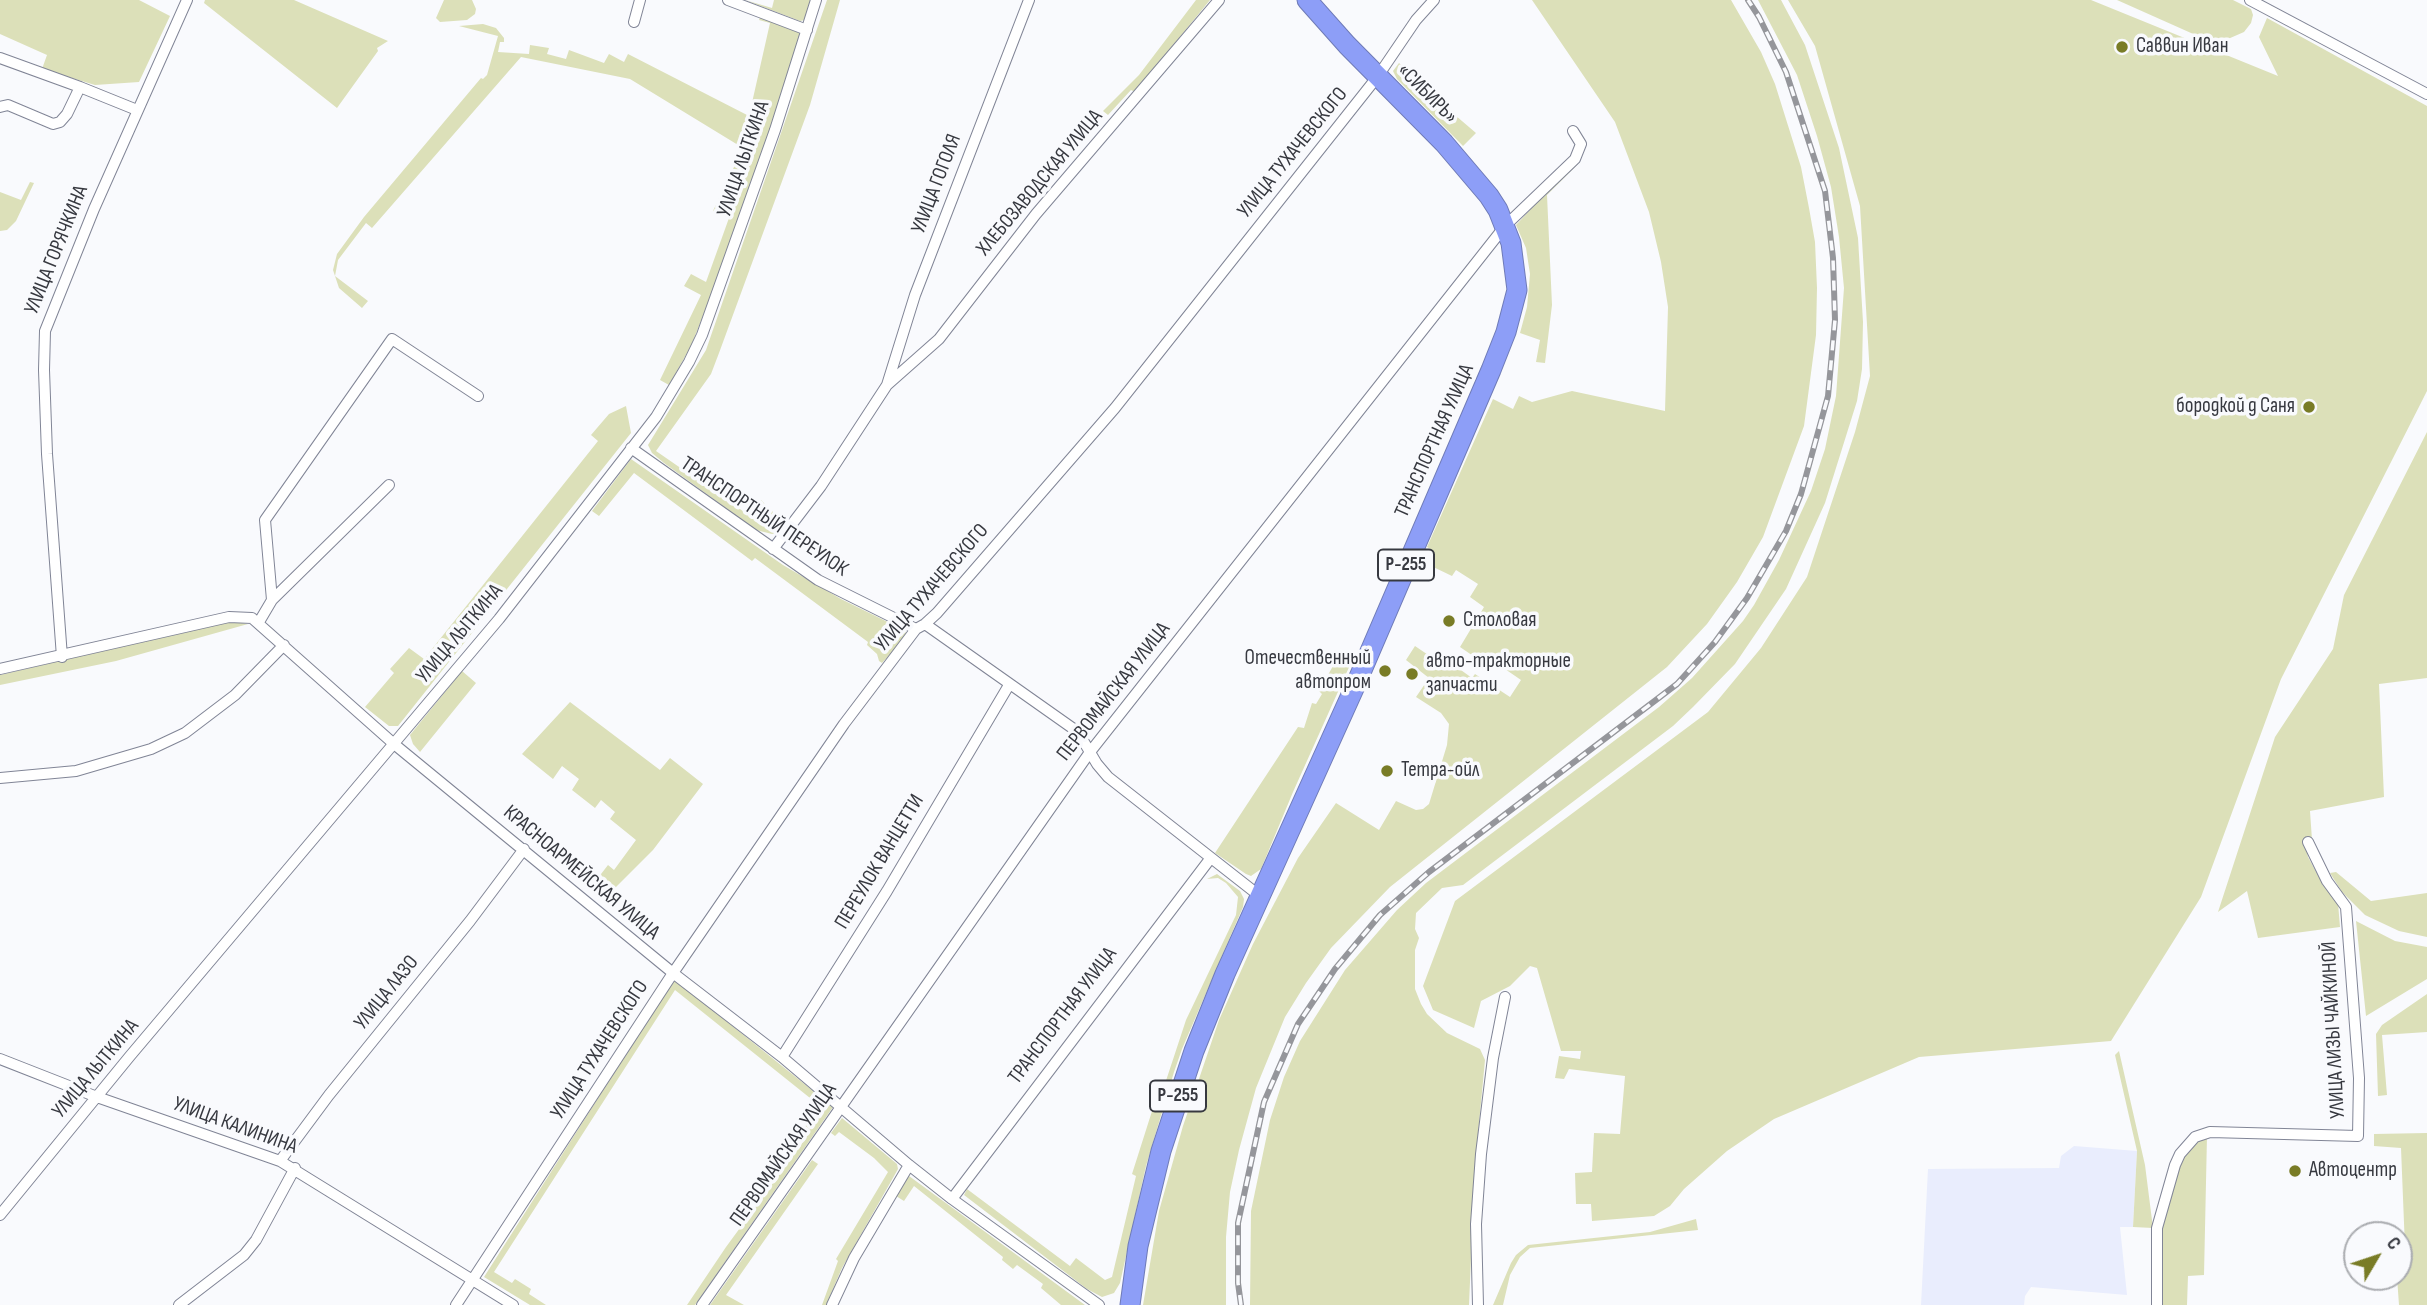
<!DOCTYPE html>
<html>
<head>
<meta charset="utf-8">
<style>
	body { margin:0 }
	#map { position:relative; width:2427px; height:1305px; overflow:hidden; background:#f9fafd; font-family:"Sofia Sans Condensed",sans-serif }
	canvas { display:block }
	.north { position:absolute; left:2343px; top:1221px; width:70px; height:70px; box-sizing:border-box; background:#f9fafd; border:2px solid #abadb1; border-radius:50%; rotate:51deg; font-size:19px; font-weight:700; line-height:28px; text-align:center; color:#373940 }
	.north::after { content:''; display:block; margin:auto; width:24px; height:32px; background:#797c26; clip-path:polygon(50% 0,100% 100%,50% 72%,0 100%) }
</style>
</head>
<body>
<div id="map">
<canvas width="2427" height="1305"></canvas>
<div class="north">С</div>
</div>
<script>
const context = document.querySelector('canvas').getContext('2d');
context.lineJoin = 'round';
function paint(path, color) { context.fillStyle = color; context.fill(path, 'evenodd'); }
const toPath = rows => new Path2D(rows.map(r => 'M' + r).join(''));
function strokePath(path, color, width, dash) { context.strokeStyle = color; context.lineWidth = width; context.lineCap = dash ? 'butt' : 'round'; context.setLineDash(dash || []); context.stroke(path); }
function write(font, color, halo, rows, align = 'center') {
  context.font = font + ' "Sofia Sans Condensed",sans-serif'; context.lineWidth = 7; context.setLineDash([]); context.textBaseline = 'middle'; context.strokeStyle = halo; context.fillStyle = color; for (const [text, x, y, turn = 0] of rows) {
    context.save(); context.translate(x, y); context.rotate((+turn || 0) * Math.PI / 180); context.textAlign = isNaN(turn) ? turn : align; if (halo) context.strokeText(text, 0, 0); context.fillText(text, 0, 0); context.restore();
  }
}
const built = toPath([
	[2074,1146,2137,1151,2133,1227,2120,1227,2127,1295,2031,1287,2025,1296,2024,1305,1921,1305,1928,1169,2059,1168,2061,1156]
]);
const green = toPath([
	[0,0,139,0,170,16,139,82,95,85,42,69,47,55,0,34],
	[205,0,294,0,388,41,377,48,378,51,337,108,204,3],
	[444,0,472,0,476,9,475,14,467,20,440,22,436,18],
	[745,0,772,8,774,0,813,0,805,20,800,21],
	[827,0,840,0,810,105,719,353,711,374,656,451,750,516,761,500,785,524,777,533,772,534,756,530,664,463,652,453,648,445,706,350],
	[1196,0,1210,0,1135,92,1131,90,1108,115,1103,111,1139,75],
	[1532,0,1731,0,1761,52,1775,84,1801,167,1809,208,1815,242,1817,288,1816,335,1804,426,1763,537,1737,582,1707,624,1667,667,1390,887,1331,948,1306,983,1285,1017,1256,1088,1239,1150,1230,1192,1226,1237,1226,1305,1143,1305,1159,1211,1183,1126,1219,1020,1253,944,1298,858,1336,803,1379,830,1396,801,1416,810,1423,809,1429,804,1447,745,1449,724,1441,713,1416,697,1429,678,1406,660,1415,646,1443,665,1447,660,1472,678,1475,674,1510,697,1521,680,1486,656,1482,662,1460,647,1484,607,1470,597,1478,584,1456,570,1452,576,1427,564,1432,550,1427,547,1493,399,1513,409,1519,396,1532,402,1572,391,1665,411,1668,307,1661,262,1649,212,1615,122],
	[1758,0,1781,0,1805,45,1839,148,1858,238,1863,322,1862,369,1857,401,1825,503,1786,589,1735,664,1693,707,1673,726,1463,885,1442,888,1416,913,1415,929,1419,938,1415,950,1415,989,1421,1004,1427,1014,1447,1033,1480,1049,1485,1060,1475,1166,1469,1305,1250,1305,1251,1211,1270,1120,1284,1077,1300,1041,1345,970,1397,910,1426,883,1659,707,1692,678,1743,621,1754,605,1779,560,1811,491,1825,449,1836,396,1844,288,1839,237,1831,187,1817,136,1797,75],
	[1788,0,2091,0,2278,76,2259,37,2267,18,2427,106,2427,391,2281,679,2201,897,2111,1041,1919,1057,1774,1119,1727,1151,1684,1189,1670,1206,1654,1216,1592,1221,1591,1204,1576,1204,1575,1173,1592,1172,1594,1133,1620,1134,1625,1076,1569,1069,1564,1079,1555,1078,1559,1056,1580,1059,1581,1051,1561,1051,1537,968,1530,966,1510,986,1481,1001,1474,1028,1433,1010,1423,986,1455,901,1708,712,1761,648,1807,577,1855,432,1870,376,1860,206,1815,46],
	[2117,0,2233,0,2251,9,2253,15,2251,23,2244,32,2221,42,2200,37],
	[761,15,802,32,772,123,710,298,691,346,669,385,660,380,701,295,684,286,691,274,706,282,729,218,713,211,743,148,630,79,521,57,372,228,366,223,338,260,335,276,368,301,362,308,339,288,333,270,337,254,364,217,481,78,483,79,487,75,498,36,459,26,483,24,496,28,504,38,504,42,500,42,498,52,529,54,530,45,549,48,547,54,566,59,569,50,604,63,609,54,624,62,628,54,749,116,770,23,759,20],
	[1399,63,1408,71,1407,74,1476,133,1463,146,1397,79,1393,71],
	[1578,164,1547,195,1552,305,1545,363,1536,362,1540,340,1520,333,1527,307,1530,274,1526,248,1516,225,1572,165],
	[30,182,34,183,16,221,7,230,0,231,0,192,21,200],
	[626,406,631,433,398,726,389,726,365,707,394,673,390,669,409,648,424,659,598,441,591,435,609,414],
	[2427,432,2427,678,2379,684,2384,797,2310,811,2312,840,2305,842,2308,857,2323,885,2338,903,2340,927,2258,938,2247,891,2218,912,2275,737,2333,649,2344,595],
	[631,459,783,565,841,599,906,631,905,638,882,663,879,661,877,654,867,645,868,642,755,558,752,561,634,473,599,516,592,511],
	[228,621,248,624,116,661,0,685,0,675],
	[1343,656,1350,661,1350,665,1293,792,1261,869,1251,876,1246,874,1215,853,1298,727,1304,728,1312,703,1316,704,1322,694,1319,691,1338,657,1341,659],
	[462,671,476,683,420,752,413,744,410,735],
	[570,702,660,770,670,758,703,784,653,850,604,899,591,887,608,865,614,870,636,840,610,819,615,812,601,800,595,808,572,790,579,779,562,766,553,779,522,754],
	[2336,872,2371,901,2427,893,2427,937,2399,931,2365,915,2342,892,2330,873],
	[1217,874,1240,891,1244,899,1243,907,1182,1049,1174,1072,1146,1166,1120,1283,1114,1293,1102,1297,1087,1289,964,1195,967,1189,1070,1266,1076,1258,1105,1280,1112,1277,1136,1176,1132,1174,1153,1108,1157,1108,1186,1020,1236,915,1238,897,1226,883,1218,878,1207,879],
	[2356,921,2395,941,2427,947,2427,979,2366,1016],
	[674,979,833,1107,695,1305,687,1305,726,1247,803,1142,797,1138,820,1106,675,990,494,1272,512,1283,515,1279,531,1289,529,1294,546,1305,530,1305,484,1277],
	[2427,994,2427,1032,2382,1035,2387,1095,2378,1096,2376,1034,2382,1025],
	[2119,1051,2145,1165,2153,1228,2133,1227,2137,1151,2115,1055],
	[842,1118,897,1164,898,1169,842,1268,826,1305,822,1305,838,1261,836,1259,888,1172,874,1158,839,1132,835,1136,831,1133],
	[2427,1133,2427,1305,2399,1305,2397,1277,2399,1277,2399,1274,2406,1273,2401,1148,2374,1146,2374,1134],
	[2207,1136,2204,1275,2188,1276,2187,1305,2162,1305,2163,1224,2167,1198,2184,1152,2193,1143],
	[812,1160,818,1164,726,1295,744,1305,710,1305],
	[909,1176,1085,1305,1061,1305,1041,1288,1043,1284,1017,1265,1013,1269,1002,1260,1003,1257,914,1186,904,1201,896,1196],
	[1696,1219,1698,1230,1530,1248,1520,1257,1510,1275,1503,1305,1493,1305,1511,1263,1516,1255,1528,1245,1650,1232]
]);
const street = toPath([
	[728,0,807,30],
	[2250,0,2427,94],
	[634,22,640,0],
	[0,58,80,87,137,110],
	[0,107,8,105,53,124,60,122,67,114,80,87],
	[887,385,939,339,1036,214,1219,0],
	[631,448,818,580,916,629],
	[389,485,272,600,265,520,392,339,478,396],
	[773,549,821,486,887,385,915,295,1029,0],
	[259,622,272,600],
	[925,624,1078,732,1097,764,1108,777,1261,897],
	[62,657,47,454,44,370,45,331,94,209,187,0],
	[0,669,229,617,252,618,394,744,673,973,782,1057,909,1165,952,1199,1099,1305],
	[0,778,76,771,151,749,185,733,235,695,284,645],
	[782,1057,887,891,1009,685],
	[0,1059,97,1097,280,1161,513,1305],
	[280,1161,329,1095,470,921,524,849],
	[952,1199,1210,859],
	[0,1215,130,1056,499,619,656,417,689,362,702,335,775,130,816,0],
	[179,1305,244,1255,256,1240,295,1168],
	[456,1305,673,973,844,724,916,629,925,624,937,613,1115,408,1378,76,1416,20,1434,0],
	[702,1305,1090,752,1505,226,1575,159,1581,144,1573,131],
	[832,1305,854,1258,909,1165],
	[1478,1305,1476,1224,1481,1154,1493,1058,1505,997],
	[2157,1305,2157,1228,2175,1165,2180,1154,2195,1137,2210,1132,2358,1136,2359,1078,2346,907,2327,881,2308,842]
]);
const highway = toPath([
	[1130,1305,1138,1246,1161,1151,1194,1051,1225,974,1356,684,1491,370,1506,332,1517,290,1511,243,1498,210,1489,196,1444,143,1347,45,1307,0]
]);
const rail = toPath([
	[1241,1305,1238,1283,1238,1223,1264,1102,1298,1024,1335,969,1380,915,1429,872,1677,684,1715,642,1747,598,1786,531,1801,494,1828,396,1835,320,1833,258,1825,191,1786,72,1759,17,1748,0]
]);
const markers = [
	[2122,47,7,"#797c26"],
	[2309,407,7,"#797c26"],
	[1449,621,7,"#797c26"],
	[1385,671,7,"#797c26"],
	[1412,674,7,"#797c26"],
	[1387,771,7,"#797c26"],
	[2295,1171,7,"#797c26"]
];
const shields = [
	[1406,565,56],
	[1178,1096,56]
];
const shieldNames = [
	["Р-255",1406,565],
	["Р-255",1178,1096]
];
const poiNames = [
	["Саввин Иван",2136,47],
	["бородкой д Саня",2295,407,"right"],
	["Столовая",1463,621],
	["Отечественный",1371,659,"right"],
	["автопром",1371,683,"right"],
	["авто-тракторные",1426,662],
	["запчасти",1426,686],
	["Тетра-ойл",1401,771],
	["Автоцентр",2309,1171]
];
const streetNames = [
	["«СИБИРЬ»",1427,94,45],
	["УЛИЦА ТУХАЧЕВСКОГО",1293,153,-51],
	["УЛИЦА ЛЫТКИНА",744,159,-71],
	["ХЛЕБОЗАВОДСКАЯ УЛИЦА",1040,183,-50],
	["УЛИЦА ГОГОЛЯ",937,184,-69],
	["УЛИЦА ГОРЯЧКИНА",57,250,-68],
	["ТРАНСПОРТНАЯ УЛИЦА",1435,441,-66],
	["ТРАНСПОРТНЫЙ ПЕРЕУЛОК",764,517,34],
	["УЛИЦА ТУХАЧЕВСКОГО",932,588,-49],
	["УЛИЦА ЛЫТКИНА",460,634,-50],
	["ПЕРВОМАЙСКАЯ УЛИЦА",1114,692,-52],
	["ПЕРЕУЛОК ВАНЦЕТТИ",880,862,-59],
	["КРАСНОАРМЕЙСКАЯ УЛИЦА",581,873,40],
	["УЛИЦА ЛАЗО",387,993,-51],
	["ТРАНСПОРТНАЯ УЛИЦА",1063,1016,-53],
	["УЛИЦА ЛИЗЫ ЧАЙКИНОЙ",2334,1030,-93],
	["УЛИЦА ТУХАЧЕВСКОГО",600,1050,-57],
	["УЛИЦА ЛЫТКИНА",96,1069,-50],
	["УЛИЦА КАЛИНИНА",235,1126,20],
	["ПЕРВОМАЙСКАЯ УЛИЦА",784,1155,-55]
];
paint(built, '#e9edfd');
paint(green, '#dce0b9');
strokePath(street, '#818596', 12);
strokePath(highway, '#6f7bb7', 21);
strokePath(street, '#fff', 10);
strokePath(highway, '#8d9ef7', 19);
strokePath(rail, '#95969b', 6);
strokePath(rail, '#f9fafd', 3.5, [10]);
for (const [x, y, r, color] of markers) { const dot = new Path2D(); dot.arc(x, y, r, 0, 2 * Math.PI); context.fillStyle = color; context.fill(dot); strokePath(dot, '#f9fafd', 2.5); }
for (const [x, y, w] of shields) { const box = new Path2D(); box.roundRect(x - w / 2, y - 15.5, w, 31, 5); context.fillStyle = '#f9fafd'; context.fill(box); strokePath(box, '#373940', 2); }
write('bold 19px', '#373940', null, shieldNames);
write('21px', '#373940', '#f9fafd', poiNames, 'left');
write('21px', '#373940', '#f9fafd', streetNames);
</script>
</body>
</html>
